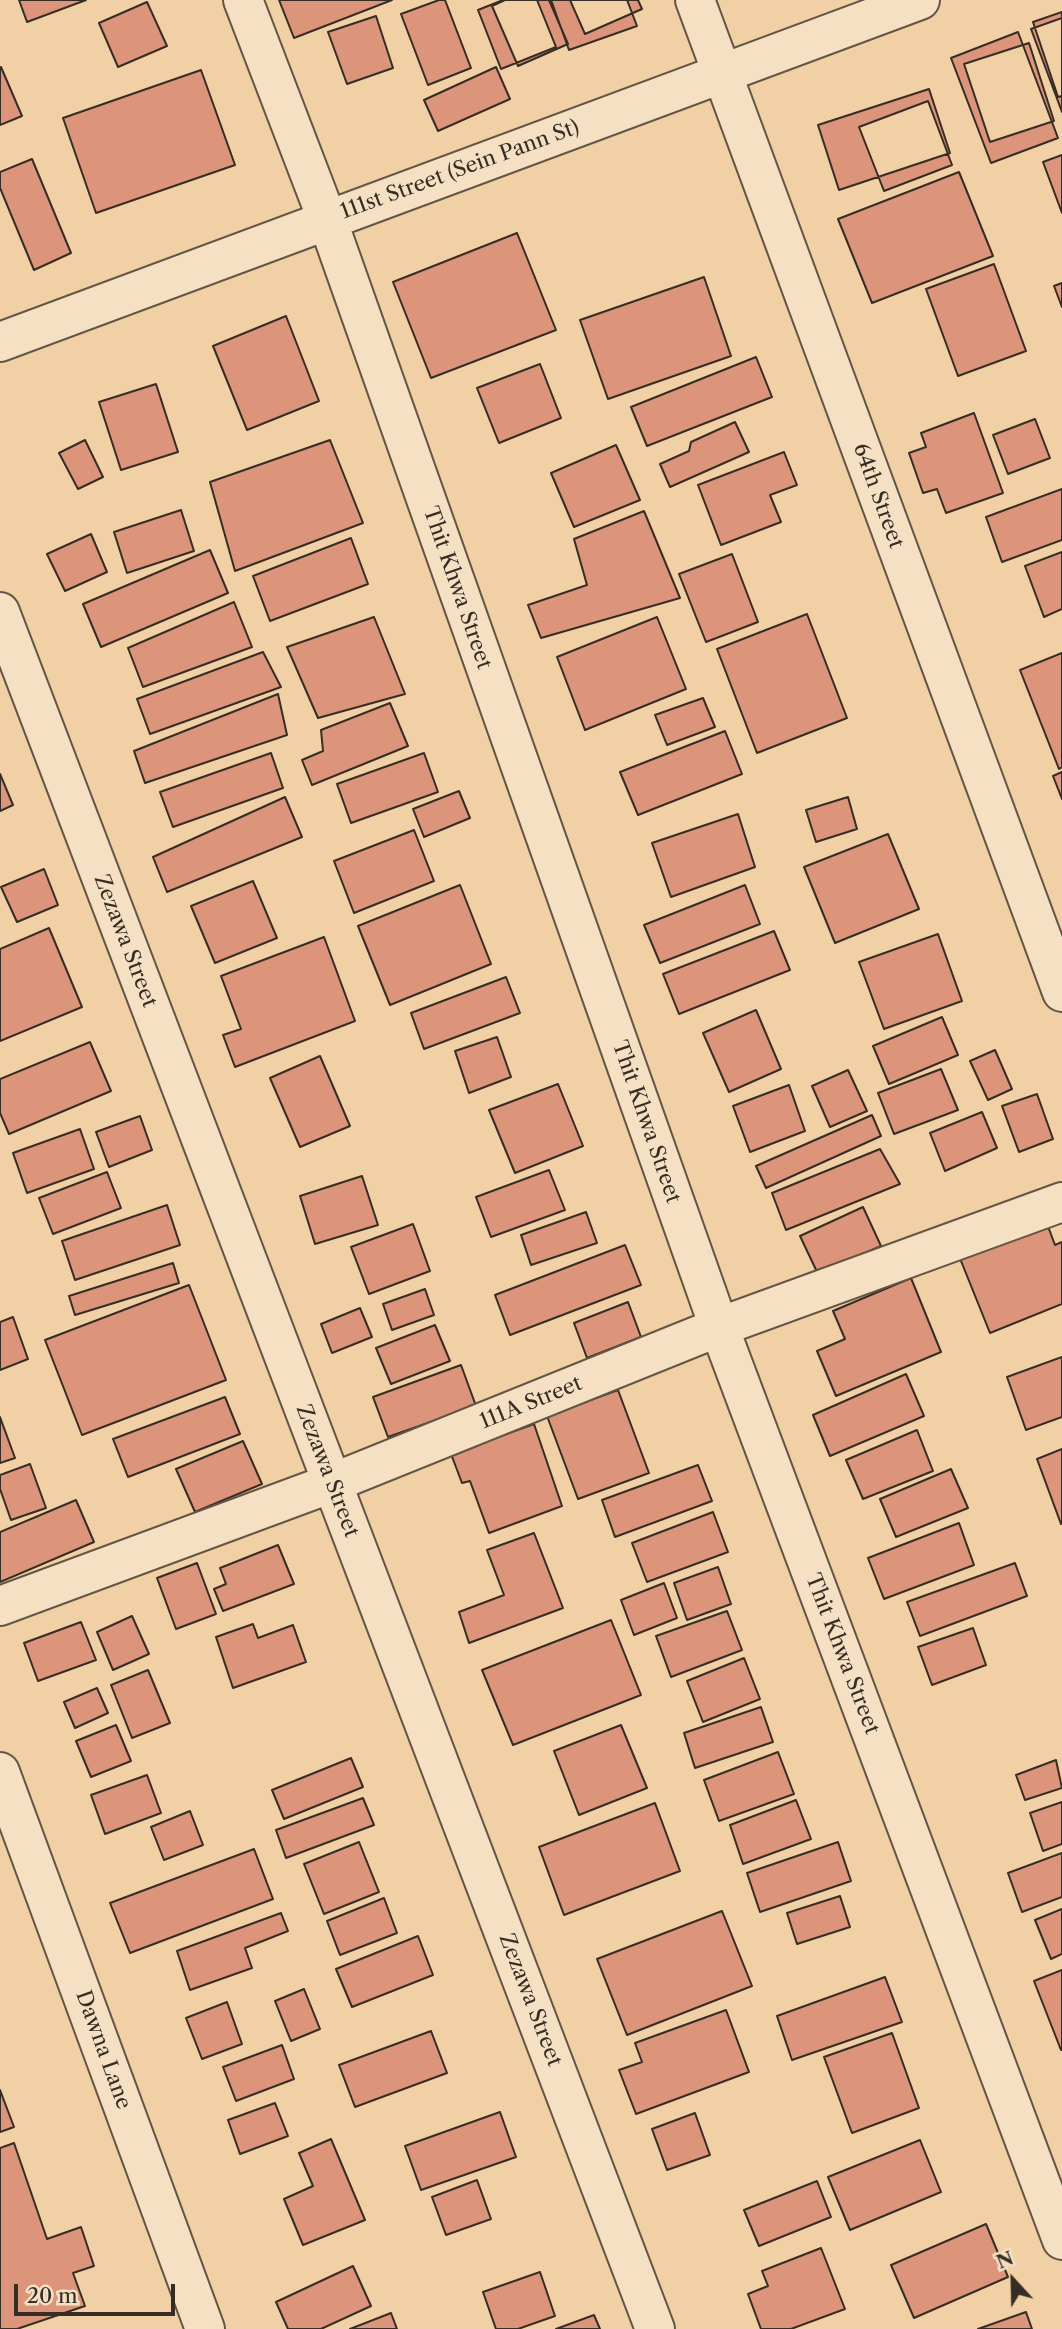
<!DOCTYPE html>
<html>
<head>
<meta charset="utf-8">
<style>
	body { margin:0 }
	#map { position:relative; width:1062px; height:2329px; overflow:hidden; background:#f0d0a4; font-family:"Libre Caslon Text",serif }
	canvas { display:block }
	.north { position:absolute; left:978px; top:2245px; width:70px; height:70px; -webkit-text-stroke:5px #f5e0c4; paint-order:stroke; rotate:338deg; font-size:19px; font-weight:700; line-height:28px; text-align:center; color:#362d24 }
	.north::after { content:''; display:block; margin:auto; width:24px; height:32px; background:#362d24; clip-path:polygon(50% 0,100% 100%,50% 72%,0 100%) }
	.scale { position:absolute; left:14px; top:2284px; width:161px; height:32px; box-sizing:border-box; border:4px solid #362d24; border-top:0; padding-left:9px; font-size:21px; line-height:24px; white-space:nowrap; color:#362d24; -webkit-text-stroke:5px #f5e0c4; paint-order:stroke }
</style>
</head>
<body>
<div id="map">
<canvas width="1062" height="2329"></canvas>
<div class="north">N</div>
<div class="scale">20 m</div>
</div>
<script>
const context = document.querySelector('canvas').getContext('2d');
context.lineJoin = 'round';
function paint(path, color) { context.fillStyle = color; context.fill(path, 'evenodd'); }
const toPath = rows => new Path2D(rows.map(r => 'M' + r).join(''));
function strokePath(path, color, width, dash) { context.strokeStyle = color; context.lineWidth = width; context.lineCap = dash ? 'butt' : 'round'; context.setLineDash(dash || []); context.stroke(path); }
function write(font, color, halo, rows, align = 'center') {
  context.font = font + ' "Libre Caslon Text",serif'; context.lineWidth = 5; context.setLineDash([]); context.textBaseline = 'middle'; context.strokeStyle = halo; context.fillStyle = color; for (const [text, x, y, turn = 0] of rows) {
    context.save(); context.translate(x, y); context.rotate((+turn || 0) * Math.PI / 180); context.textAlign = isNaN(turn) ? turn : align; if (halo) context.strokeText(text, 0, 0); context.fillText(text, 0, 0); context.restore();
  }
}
const building = toPath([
	[19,0,86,0,27,22,19,0],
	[279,0,392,0,294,38,279,0],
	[439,0,445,0,471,68,428,85,401,14,439,0],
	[503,0,537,0,556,47,501,69,478,10,503,0],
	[505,0,549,0,568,44,518,66,492,6,505,0],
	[551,0,627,0,637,26,569,50,551,0],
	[570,0,638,0,642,9,585,34,570,0],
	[147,2,167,46,118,67,99,23,147,2],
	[1062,12,1062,96,1058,97,1033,22,1062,12],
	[376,16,393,68,347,84,328,32,376,16],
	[1062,18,1062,112,1031,29,1062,18],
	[1018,32,1058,138,991,163,951,58,1018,32],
	[1029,43,1054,121,990,142,964,64,1029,43],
	[1,67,22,116,0,125,0,68,1,67],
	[496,67,510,99,438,131,424,100,496,67],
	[201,70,235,165,96,213,63,118,201,70],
	[929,89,950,153,839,190,818,125,929,89],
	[928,101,952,165,884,191,859,127,928,101],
	[1062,155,1062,213,1043,162,1062,155],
	[32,159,71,253,34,270,0,188,0,172,32,159],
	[959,172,993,256,872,303,838,219,959,172],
	[517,233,556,330,431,378,393,282,517,233],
	[994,264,1026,351,958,376,926,289,994,264],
	[704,277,731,356,608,399,580,320,704,277],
	[1062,283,1062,307,1054,286,1062,283],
	[286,316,319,401,247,430,213,346,286,316],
	[756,357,772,397,647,446,631,407,756,357],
	[540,364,561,418,499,443,477,388,540,364],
	[156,384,178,452,121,470,99,402,156,384],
	[974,413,1003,493,946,513,937,489,923,493,909,453,926,447,921,433,974,413],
	[1035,419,1050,458,1008,474,993,435,1035,419],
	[735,422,749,452,670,487,660,464,689,451,691,442,735,422],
	[85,440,103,477,78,489,59,453,85,440],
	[330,440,363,523,235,571,210,482,330,440],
	[616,445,640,500,574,527,551,473,616,445],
	[784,452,797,485,770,495,781,522,721,545,698,485,784,452],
	[1062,489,1062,540,1002,562,986,517,1062,489],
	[181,510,194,551,127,573,114,532,181,510],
	[644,511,680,598,541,638,528,605,587,585,574,539,644,511],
	[91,534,107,572,65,591,47,554,91,534],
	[351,538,368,584,270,621,253,576,351,538],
	[210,550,228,593,101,647,83,604,210,550],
	[1062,552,1062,609,1044,617,1025,566,1062,552],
	[732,554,758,622,706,642,679,574,732,554],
	[234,602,252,647,143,687,128,648,234,602],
	[807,614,847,718,757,753,717,649,807,614],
	[374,617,405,694,318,718,287,647,374,617],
	[657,617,686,689,585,730,557,657,657,617],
	[263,652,281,687,150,734,137,699,263,652],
	[1062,653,1062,767,1059,769,1020,670,1062,653],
	[278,694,287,735,145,783,134,751,278,694],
	[703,698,715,727,667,745,655,715,703,698],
	[390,703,408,746,312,785,302,760,323,751,321,730,390,703],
	[725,731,742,774,638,815,620,772,725,731],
	[271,753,283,788,173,827,160,792,271,753],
	[424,753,438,792,351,823,337,784,424,753],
	[1062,772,1062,799,1053,776,1062,772],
	[0,774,13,805,0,811,0,774],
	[459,791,470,818,424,837,413,809,459,791],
	[285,797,302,837,167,892,153,857,285,797],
	[848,797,857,829,816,842,806,810,848,797],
	[738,814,755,867,671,897,652,843,738,814],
	[414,830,434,881,354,913,334,861,414,830],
	[888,834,919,909,835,943,804,867,888,834],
	[44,869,58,905,17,922,1,887,44,869],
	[253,881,277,938,215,963,191,906,253,881],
	[460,885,491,964,390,1005,358,926,460,885],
	[745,885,760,924,660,963,644,925,745,885],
	[49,928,82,1007,0,1041,0,949,49,928],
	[774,931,790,970,679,1014,663,974,774,931],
	[938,934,962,1001,884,1029,859,962,938,934],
	[324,937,355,1021,235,1067,223,1035,241,1029,221,976,324,937],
	[506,977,520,1013,424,1049,411,1013,506,977],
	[756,1010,781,1069,729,1092,703,1033,756,1010],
	[942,1017,958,1055,889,1084,873,1046,942,1017],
	[497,1037,511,1077,469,1093,455,1051,497,1037],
	[90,1042,111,1091,9,1134,0,1113,0,1079,90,1042],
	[995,1050,1012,1089,988,1100,970,1061,995,1050],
	[320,1056,350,1126,300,1147,270,1078,320,1056],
	[941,1069,958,1110,894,1134,878,1093,941,1069],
	[848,1070,867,1111,830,1127,812,1086,848,1070],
	[558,1084,583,1146,515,1173,489,1110,558,1084],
	[789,1085,805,1131,750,1152,733,1106,789,1085],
	[1037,1094,1053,1139,1019,1152,1002,1106,1037,1094],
	[982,1112,997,1148,945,1171,930,1133,982,1112],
	[872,1115,881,1136,766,1188,756,1166,872,1115],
	[140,1116,152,1150,109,1167,96,1132,140,1116],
	[80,1129,94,1169,27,1193,13,1153,80,1129],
	[880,1149,900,1184,786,1230,772,1193,880,1149],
	[549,1170,565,1210,491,1237,476,1197,549,1170],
	[107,1172,121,1208,53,1234,39,1198,107,1172],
	[362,1176,378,1225,315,1244,300,1196,362,1176],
	[167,1205,180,1245,75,1280,62,1241,167,1205],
	[863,1207,881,1246,818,1274,800,1236,863,1207],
	[586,1212,597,1243,531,1265,521,1235,586,1212],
	[1046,1221,1055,1245,1062,1242,1062,1304,990,1333,959,1256,1046,1221],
	[413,1224,430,1271,369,1294,351,1247,413,1224],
	[625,1245,641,1285,510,1335,495,1295,625,1245],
	[173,1263,179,1283,75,1315,69,1296,173,1263],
	[911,1278,941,1352,836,1396,817,1351,845,1339,833,1311,911,1278],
	[189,1285,226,1380,82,1435,45,1340,189,1285],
	[425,1289,434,1315,392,1330,383,1304,425,1289],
	[628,1302,641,1337,587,1358,574,1323,628,1302],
	[360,1308,372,1337,332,1353,321,1324,360,1308],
	[13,1317,28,1359,0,1370,0,1322,13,1317],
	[435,1325,450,1361,391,1384,376,1348,435,1325],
	[1062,1357,1062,1417,1026,1430,1007,1377,1062,1357],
	[461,1365,476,1406,388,1437,373,1397,461,1365],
	[906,1374,924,1416,830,1456,813,1415,906,1374],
	[618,1390,649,1473,578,1499,547,1416,618,1390],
	[225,1397,240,1434,128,1477,113,1439,225,1397],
	[0,1417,15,1458,0,1463,0,1417],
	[534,1424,562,1506,489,1533,470,1481,462,1483,451,1454,534,1424],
	[917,1430,933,1471,863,1499,846,1460,917,1430],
	[243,1441,262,1484,195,1512,176,1469,243,1441],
	[1062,1449,1062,1523,1061,1524,1037,1459,1062,1449],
	[30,1464,46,1508,11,1520,0,1489,0,1475,30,1464],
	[698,1465,712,1501,615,1537,602,1500,698,1465],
	[951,1469,968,1508,896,1537,880,1499,951,1469],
	[76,1500,94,1542,0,1582,0,1532,76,1500],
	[713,1512,728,1552,647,1582,632,1543,713,1512],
	[959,1523,974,1565,884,1599,868,1558,959,1523],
	[534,1533,563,1608,469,1643,459,1612,504,1595,487,1550,534,1533],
	[278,1545,294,1584,223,1611,214,1589,226,1584,220,1568,278,1545],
	[197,1563,216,1614,176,1629,157,1578,197,1563],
	[1015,1563,1027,1596,920,1636,907,1602,1015,1563],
	[718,1567,731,1604,687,1620,674,1583,718,1567],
	[664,1583,677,1618,634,1635,621,1600,664,1583],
	[727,1611,742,1650,671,1677,656,1636,727,1611],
	[132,1616,149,1654,113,1670,97,1632,132,1616],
	[611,1620,641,1695,513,1745,482,1670,611,1620],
	[81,1622,96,1660,38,1681,24,1643,81,1622],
	[253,1624,258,1638,293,1625,306,1662,233,1688,216,1637,253,1624],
	[973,1628,986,1665,932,1685,918,1647,973,1628],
	[744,1658,760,1699,703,1722,687,1681,744,1658],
	[148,1670,170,1723,132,1738,111,1685,148,1670],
	[97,1688,108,1713,75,1728,64,1702,97,1688],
	[761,1707,773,1742,695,1768,684,1733,761,1707],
	[116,1725,131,1761,91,1777,76,1741,116,1725],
	[621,1725,647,1788,579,1815,554,1751,621,1725],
	[778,1752,794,1794,719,1821,704,1780,778,1752],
	[351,1758,363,1787,284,1819,272,1790,351,1758],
	[1056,1760,1062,1788,1025,1800,1016,1775,1056,1760],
	[147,1775,161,1813,105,1834,91,1795,147,1775],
	[363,1798,374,1825,286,1858,276,1830,363,1798],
	[796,1800,811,1839,743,1864,730,1825,796,1800],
	[1062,1802,1062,1844,1043,1851,1030,1813,1062,1802],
	[655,1803,680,1871,564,1915,539,1847,655,1803],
	[190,1811,203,1845,164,1860,151,1827,190,1811],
	[359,1842,379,1892,324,1914,304,1864,359,1842],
	[838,1842,851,1881,760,1912,747,1873,838,1842],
	[254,1849,273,1899,130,1953,110,1903,254,1849],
	[1062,1853,1062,1897,1022,1912,1008,1873,1062,1853],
	[840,1896,850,1927,797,1944,787,1913,840,1896],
	[384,1898,397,1933,340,1955,327,1921,384,1898],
	[1062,1909,1062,1954,1051,1959,1035,1920,1062,1909],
	[722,1911,752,1986,627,2035,597,1959,722,1911],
	[281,1913,288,1931,245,1948,252,1968,190,1990,177,1951,281,1913],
	[418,1936,433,1975,352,2007,336,1969,418,1936],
	[1062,1970,1062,2050,1061,2050,1034,1981,1062,1970],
	[885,1977,902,2022,792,2060,777,2016,885,1977],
	[304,1989,320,2029,291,2041,275,2001,304,1989],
	[227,2002,242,2044,202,2059,186,2018,227,2002],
	[726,2010,749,2072,636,2114,619,2070,642,2062,635,2043,726,2010],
	[431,2031,447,2073,355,2107,339,2065,431,2031],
	[892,2033,919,2108,852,2133,824,2057,892,2033],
	[282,2045,294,2079,236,2101,223,2067,282,2045],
	[0,2090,14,2127,0,2132,0,2090],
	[275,2103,288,2136,240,2154,228,2120,275,2103],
	[500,2112,516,2157,421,2190,405,2146,500,2112],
	[695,2113,710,2155,667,2170,652,2129,695,2113],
	[331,2139,365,2220,303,2245,284,2199,313,2186,299,2153,331,2139],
	[920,2140,941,2192,850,2230,828,2177,920,2140],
	[14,2143,47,2239,81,2227,94,2266,73,2273,85,2306,17,2329,0,2329,0,2148,14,2143],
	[477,2180,491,2219,446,2235,432,2197,477,2180],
	[817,2181,831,2217,759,2246,744,2210,817,2181],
	[986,2224,1008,2277,914,2318,891,2265,986,2224],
	[821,2248,845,2309,791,2329,761,2329,748,2294,768,2286,762,2271,821,2248],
	[353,2266,371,2306,321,2329,288,2329,276,2302,353,2266],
	[540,2272,555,2316,518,2329,496,2329,483,2292,540,2272],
	[1026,2312,1032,2329,978,2329,1026,2312],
	[391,2313,397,2329,350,2329,391,2313],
	[594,2315,600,2329,556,2329,594,2315]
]);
const street = toPath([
	[243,0,327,219,719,1327,1062,2240],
	[695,0,1062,992],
	[0,342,920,0],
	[0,612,655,2329],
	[0,1606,332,1483,719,1327,1062,1202],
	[0,1772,205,2329]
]);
const streetNames = [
	["111st Street (Sein Pann St)",460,170,-20],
	["64th Street",878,496,70],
	["Thit Khwa Street",457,588,71],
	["Zezawa Street",125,941,69],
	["Thit Khwa Street",646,1122,71],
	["111A Street",531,1403,-22],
	["Zezawa Street",327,1471,69],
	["Thit Khwa Street",842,1654,69],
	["Zezawa Street",530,2000,69],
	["Dawna Lane",103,2050,70]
];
paint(building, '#dc947a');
strokePath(building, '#362d24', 2);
strokePath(street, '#645644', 42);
strokePath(street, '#f5e0c4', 38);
write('21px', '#362d24', '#f5e0c4', streetNames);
</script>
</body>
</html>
